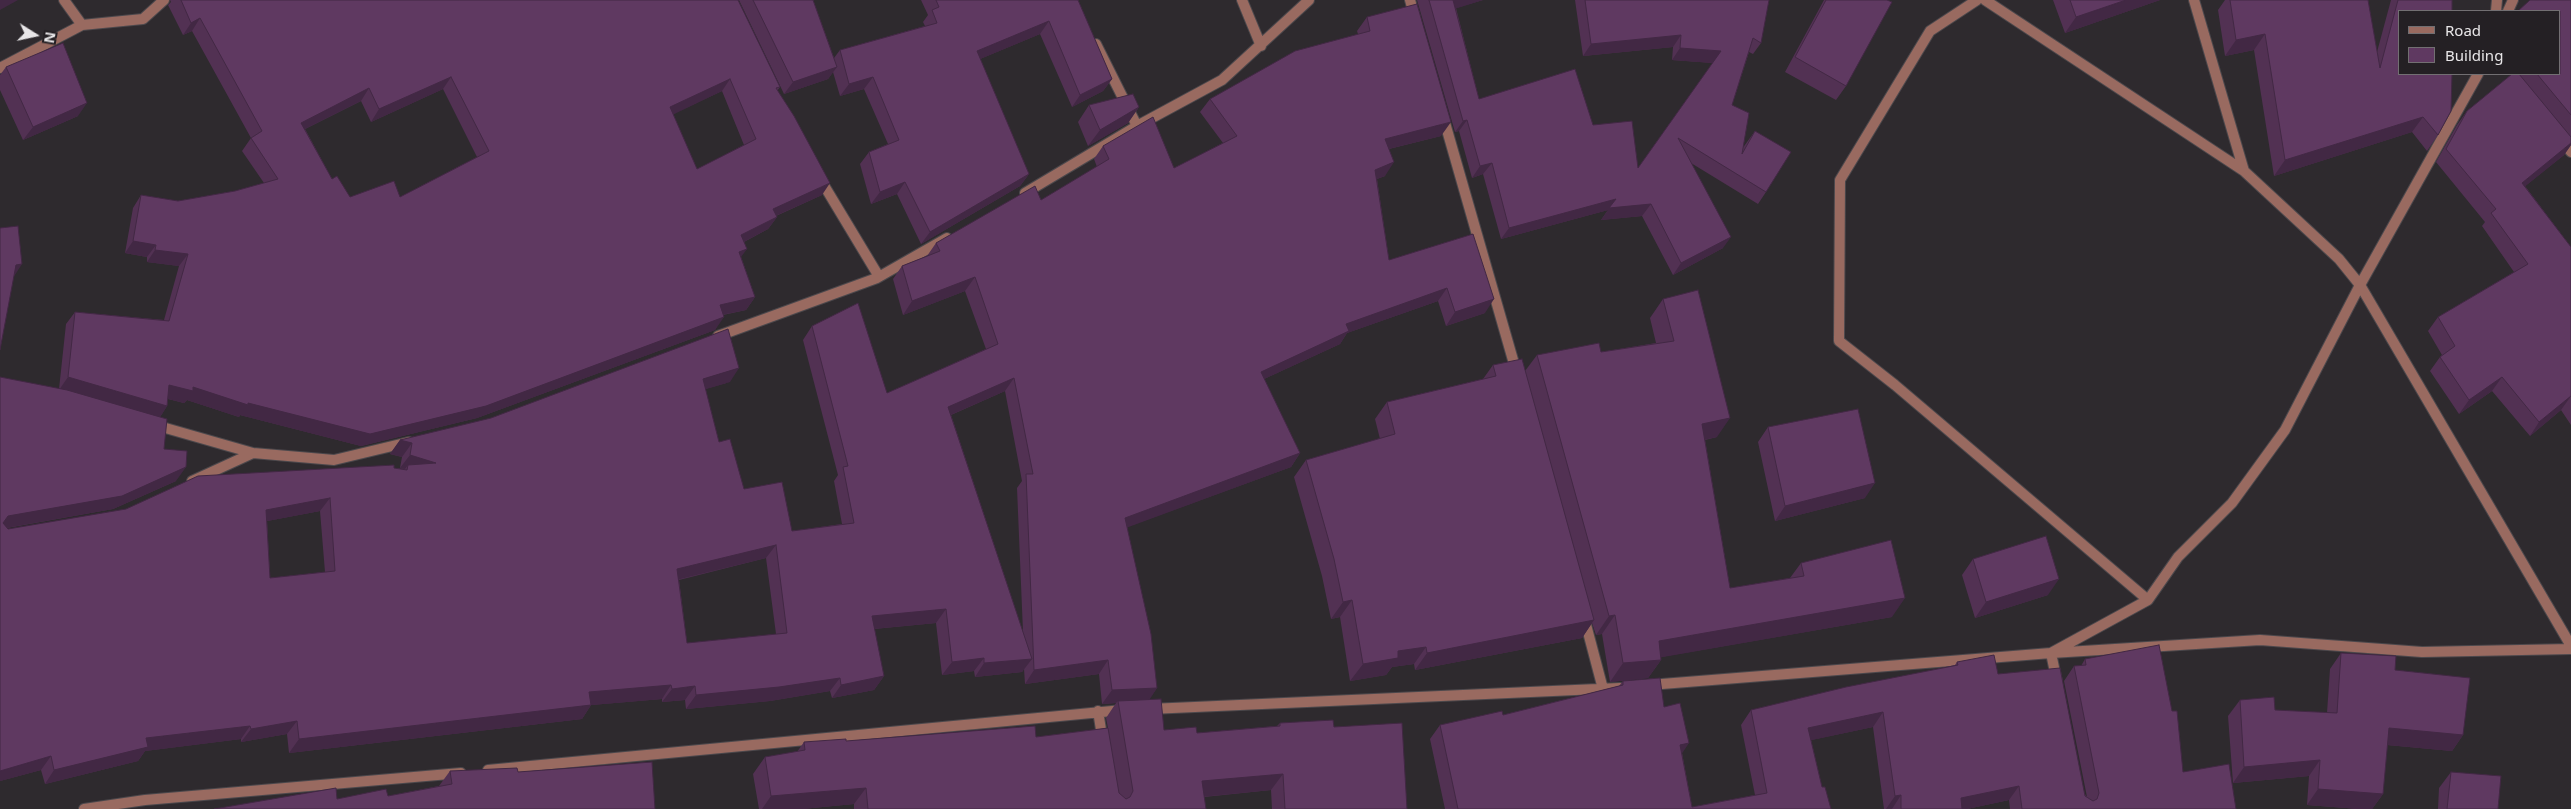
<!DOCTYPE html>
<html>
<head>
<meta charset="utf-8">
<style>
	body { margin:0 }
	#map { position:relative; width:2571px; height:809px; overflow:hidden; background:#2e2a2e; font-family:"Noto Sans",sans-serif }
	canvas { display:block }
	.legend { position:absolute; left:2398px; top:10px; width:162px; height:65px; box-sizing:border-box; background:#242024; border:1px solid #726f72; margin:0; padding:6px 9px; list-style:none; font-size:15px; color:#e8e6e8 }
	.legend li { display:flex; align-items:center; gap:10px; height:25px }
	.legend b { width:25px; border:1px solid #726f72 }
	.north { position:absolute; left:10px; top:10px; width:50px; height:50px; -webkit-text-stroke:4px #242024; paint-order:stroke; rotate:100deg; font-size:14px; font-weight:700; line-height:20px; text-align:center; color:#e8e6e8 }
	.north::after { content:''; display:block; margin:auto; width:18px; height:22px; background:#e8e6e8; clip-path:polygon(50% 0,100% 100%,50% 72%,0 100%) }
</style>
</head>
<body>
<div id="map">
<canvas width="2571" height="809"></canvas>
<ul class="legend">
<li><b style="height:6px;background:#996a60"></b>Road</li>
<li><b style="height:14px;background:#5f3961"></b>Building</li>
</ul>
<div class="north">N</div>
</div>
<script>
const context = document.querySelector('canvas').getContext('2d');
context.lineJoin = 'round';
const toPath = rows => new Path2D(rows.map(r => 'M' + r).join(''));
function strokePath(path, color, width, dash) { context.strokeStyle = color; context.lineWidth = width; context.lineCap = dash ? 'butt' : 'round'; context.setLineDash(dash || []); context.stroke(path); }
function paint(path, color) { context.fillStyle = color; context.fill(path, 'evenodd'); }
const street = toPath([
	[64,0,82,25],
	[1242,0,1261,46],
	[1410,0,1415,18],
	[1977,0,1930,31,1840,180,1839,341,1895,385,2148,600],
	[1985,0,2244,171,2339,259,2360,285,2571,646],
	[2194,0,2244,171],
	[2496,11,2497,0],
	[2508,11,2513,0],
	[1096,44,1137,126],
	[0,68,82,25,143,19,164,0],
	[1443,116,1517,374],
	[2560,138,2571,152],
	[819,177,878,275,877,278],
	[1025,193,1137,126,1222,80,1309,0],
	[718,336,877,278,947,238],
	[155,425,253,453,334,460,409,442],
	[192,481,253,453],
	[1584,617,1603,689],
	[2057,682,2051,653,2148,600,2178,557,2232,503,2285,430,2360,285,2478,74],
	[1649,685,2051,653,2260,640,2422,652,2571,649],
	[1150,709,1620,688],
	[1098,711,1103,742],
	[488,770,1123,710],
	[84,809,145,800,461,773]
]);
const wall = toPath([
	[170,0,738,0,780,87,777,91,822,195,776,216,777,217,768,229,744,242,741,257,755,297,746,310,723,315,715,330,477,418,361,446,240,415,239,417,187,400,184,403,168,399,167,406,160,417,164,449,176,481,113,509,7,528,8,529,394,468,404,469,400,468,402,457,390,454,400,440,730,382,705,389,719,442,744,489,792,531,842,524,834,481,838,475,803,340,812,326,887,393,986,349,965,291,903,315,893,279,902,266,927,256,936,243,1041,200,1097,167,1094,159,1103,146,1174,168,1223,143,1200,112,1210,99,1358,34,1357,31,1367,17,1441,136,1389,149,1385,176,1377,179,1389,260,1473,234,1485,313,1446,326,1438,301,1347,333,1340,344,1264,379,1300,453,1291,467,1127,527,1157,688,1149,699,1164,730,1197,733,1277,726,1280,723,1334,727,1407,809,1272,809,1271,790,1204,797,1206,809,854,809,854,804,802,809,759,809,753,774,765,757,797,752,804,742,1036,737,1108,728,1106,718,1116,703,1102,704,1099,674,1025,684,1024,669,1022,672,975,677,974,671,942,675,936,623,874,629,884,676,874,690,832,698,830,691,770,701,686,709,685,700,662,702,662,699,591,705,582,719,289,753,287,734,241,742,241,739,145,751,138,761,45,784,41,770,0,781,0,377,59,389,66,324,75,312,164,320,179,266,147,262,147,257,125,253,133,208,141,195,178,201,235,191,264,183,242,151,251,138,192,31,183,35,168,5,171,2],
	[443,89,477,157,400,197,350,197,332,179,305,129,361,101,371,122],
	[722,91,744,145,697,169,673,114],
	[1005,391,1022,481,1017,488,1023,632,951,415],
	[320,511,325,572,270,578,267,521],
	[766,558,776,634,687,643,679,580],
	[739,0,813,0,834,58,840,50,925,26,923,22,928,15,921,0,1078,0,1112,79,1103,91,1072,107,1040,34,980,59,1029,174,1020,186,921,244,897,194,871,204,860,164,869,152,888,144,864,89,840,96,833,72,828,79,784,94],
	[1417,0,1483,0,1456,8,1479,99,1593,125,1638,168,1713,63,1672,60,1673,47,1583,56,1575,0,1769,0,1761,43,1753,54,1749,52,1732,105,1742,149,1755,131,1766,192,1758,204,1691,163,1723,248,1673,275,1642,216,1601,220,1608,210,1501,239,1483,174,1472,178,1459,131,1455,132],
	[1824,0,1887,0,1846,86,1836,100,1785,72],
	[2053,0,2160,0,2065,33],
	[2225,0,2368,0,2377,52,2391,0,2452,0,2438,135,2427,151,2412,132,2274,176,2254,50,2225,56,2218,10],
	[2571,0,2571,145,2564,155,2525,186,2571,247,2571,425,2561,410,2530,436,2492,391,2459,414,2430,371,2440,357,2442,355,2428,331,2438,317,2514,272,2482,226,2485,222,2436,162,2457,125,2467,111,2512,74,2560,74],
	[6,67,78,116,23,140,0,90,0,75],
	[1089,105,1139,107,1128,123,1088,146,1078,122],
	[1663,299,1717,437,1705,440,1730,588,1790,578,1801,563,1892,617,1661,657,1661,660,1648,678,1610,682,1602,634,1596,635,1592,623,1582,638,1415,670,1414,664,1392,667,1386,675,1350,681,1340,617,1331,619,1322,576,1294,477,1306,460,1380,439,1375,419,1387,402,1483,379,1493,365,1525,371,1537,355,1601,352,1656,343,1650,318],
	[1768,427,1865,498,1775,521,1758,442],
	[1973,559,2048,595,1975,618,1962,575],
	[2341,653,2395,670,2463,735,2452,751,2387,745,2383,794,2372,809,2359,809,2307,805,2309,776,2233,783,2228,716,2240,700,2275,710,2327,713,2330,669],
	[2085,659,2183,772,2236,809,2010,809,2009,800,1967,809,1884,809,1873,727,1811,740,1822,787,1831,809,1445,809,1430,739,1440,725,1503,715,1619,686,1623,681,1664,707,1682,753,1692,807,1755,795,1741,725,1751,710,1955,665,1957,662,1998,674,2087,797,2064,681,2074,666,2081,666],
	[450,771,518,772,655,809,337,799,388,796,439,786],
	[2451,772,2498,809,2438,809,2439,788]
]);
const shadedWall = toPath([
	[0,0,18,0,0,10],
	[1453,0,1483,0,1445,12],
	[2126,0,2160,0,2065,33,2076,17],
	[200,18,192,31,183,35,191,23],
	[1049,21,1040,34,968,64,977,51],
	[2265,34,2254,50,2225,56,2236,40],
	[1681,35,1673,47,1583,56,1591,44],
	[1680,48,1721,51,1713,63,1672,60],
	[837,67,828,79,784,94,793,82],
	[451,77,443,89,371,122,379,109],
	[873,77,864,89,840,96,849,84],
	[730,79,722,91,662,120,670,107],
	[1112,79,1103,91,1072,107,1080,95],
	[369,88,361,101,293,135,301,123],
	[87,103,78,116,23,140,33,127],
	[1139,107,1128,123,1088,146,1100,130],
	[2423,117,2412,132,2274,176,2285,160],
	[1467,120,1459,131,1455,132,1463,121],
	[1451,122,1441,136,1376,152,1385,139],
	[2571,143,2571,145,2564,155,2512,197,2522,183],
	[1394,162,1385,176,1366,183,1375,170],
	[1492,163,1483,174,1472,178,1480,166],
	[1029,174,1020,186,921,244,930,232],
	[905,182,897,194,871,204,880,192],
	[830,183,822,195,764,221,773,209],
	[1616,199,1651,204,1642,216,1601,220,1608,210,1501,239,1509,228],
	[777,217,768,229,732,248,741,235],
	[1731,237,1723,248,1673,275,1681,263],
	[133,241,156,245,147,257,125,253],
	[747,249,738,261,739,252],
	[155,250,188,254,179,266,147,262],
	[22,264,13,278,16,265],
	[975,277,965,291,903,315,912,301],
	[1447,288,1438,301,1347,333,1340,344,1251,385,1261,372,1346,324],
	[755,297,746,310,711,317,720,305],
	[1494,299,1485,313,1446,326,1455,312],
	[724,317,715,330,477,418,361,446,240,415,239,417,187,400,184,403,161,397,169,385,193,387,248,403],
	[739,368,730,382,693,393,703,379],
	[68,377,167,406,159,419,59,390],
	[2502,377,2492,391,2459,414,2469,400],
	[1014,378,1005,391,939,420,948,407],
	[2571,396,2561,410,2530,436,2539,422],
	[1730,418,1717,437,1689,443,1702,424],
	[400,440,412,443,402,457,390,454],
	[1300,453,1291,467,1115,532,1125,518],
	[410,455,436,463,408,465,405,469,400,468],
	[186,467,176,481,113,509,0,529,0,527,8,516],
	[1875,483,1865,498,1775,521,1785,506],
	[330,498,320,511,257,523,266,510],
	[776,545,766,558,668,582,677,569],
	[2059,579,2048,595,1975,618,1986,602],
	[1905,598,1892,617,1646,660,1659,641],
	[1352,600,1340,617,1331,619,1343,602],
	[946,609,936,623,862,630,872,616],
	[1615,615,1602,634,1596,635,1609,616],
	[1594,620,1582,638,1415,670,1427,653],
	[1426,647,1414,664,1392,667,1386,675,1350,681,1363,664,1398,651],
	[984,658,974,671,942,675,952,662],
	[1032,659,1022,672,975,677,984,663],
	[1108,660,1099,674,1025,684,1034,670],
	[1661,660,1648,678,1610,682,1623,663],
	[884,676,874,690,832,698,841,685],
	[840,678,830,691,770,701,686,709,696,695],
	[671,685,662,699,580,706,589,692],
	[695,686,685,700,662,702,672,689],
	[1157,688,1148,702,1118,701,1116,703,1102,704,1112,690],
	[591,705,582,719,289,753,299,739],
	[1883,712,1873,727,1798,743,1808,728],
	[297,721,287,734,241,742,251,729],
	[250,726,241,739,145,751,138,761,45,784,54,770,146,738],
	[2389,728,2463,735,2452,751,2377,744],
	[1689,743,1679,758,1680,745],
	[51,756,41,770,0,781,0,771],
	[2320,760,2309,776,2233,783,2244,767],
	[1283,774,1271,790,1191,798,1202,781],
	[2019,786,2009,800,1967,809,1954,809,1961,798],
	[866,788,854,804,802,809,762,809,771,796],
	[2318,789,2383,794,2372,809,2359,809,2307,805],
	[1901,795,1892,809,1886,809,1895,796]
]);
const building = toPath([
	[181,0,738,0,780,87,776,88,794,116,830,183,773,209,777,217,741,235,747,249,739,252,755,297,720,305,724,317,486,406,370,434,248,403,248,405,193,387,193,391,169,385,167,406,68,377,75,312,169,321,188,254,155,250,156,245,133,241,141,195,178,201,235,191,278,179,251,138,262,131,200,18,191,23,181,0],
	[451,77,489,151,400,197,394,181,350,197,337,176,332,179,301,123,369,88,379,109,451,77],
	[730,79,756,139,697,169,670,107,730,79],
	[753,0,813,0,837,67,793,82,753,0],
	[936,0,1078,0,1112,79,1080,95,1049,21,977,51,1029,174,930,232,905,182,880,192,869,152,899,140,873,77,849,84,840,50,937,23,932,10,939,7,936,0],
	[1429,0,1453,0,1479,99,1575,69,1593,125,1632,121,1638,168,1721,51,1680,48,1681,35,1591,44,1585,0,1769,0,1761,43,1753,38,1732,105,1749,113,1742,154,1755,131,1791,152,1766,192,1678,138,1731,237,1681,263,1651,204,1609,208,1616,199,1509,228,1492,163,1480,166,1467,120,1463,121,1429,0],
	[1826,0,1887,0,1892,2,1846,86,1795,57,1826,0],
	[2070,0,2126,0,2076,17,2070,0],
	[2230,0,2368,0,2380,68,2398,0,2452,0,2452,11,2400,11,2400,74,2452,74,2451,111,2438,135,2423,117,2285,160,2265,34,2236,40,2230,0],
	[2530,0,2571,0,2571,115,2537,74,2560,74,2560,11,2518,11,2530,0],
	[1417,4,1451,122,1385,139,1394,162,1375,170,1389,260,1473,234,1494,299,1455,312,1447,288,1346,324,1349,331,1261,372,1300,453,1125,518,1151,634,1157,688,1112,690,1108,660,1034,670,1026,474,1033,474,1014,378,948,407,1032,659,984,663,984,658,952,662,946,609,872,616,884,676,841,685,840,678,779,687,696,695,695,686,672,689,671,685,589,692,591,705,299,739,297,721,251,729,250,726,146,738,148,747,54,770,51,756,0,771,0,377,67,390,167,419,164,449,187,451,186,467,122,496,8,516,3,523,8,529,126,509,198,476,394,465,394,468,407,470,408,465,436,463,410,455,412,443,400,440,491,418,728,329,739,368,703,379,719,442,730,439,744,489,782,482,792,531,854,523,843,467,848,466,812,326,858,303,887,393,998,344,975,277,912,301,902,266,940,251,936,243,1035,186,1041,200,1109,159,1103,146,1153,117,1174,168,1237,136,1210,99,1295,51,1370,31,1367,17,1417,4],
	[330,498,335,571,270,578,266,510,330,498],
	[776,545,787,633,687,643,677,569,776,545],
	[63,43,87,103,33,127,6,67,63,43],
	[2512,74,2519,74,2571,137,2571,143,2522,183,2571,247,2571,396,2539,422,2502,377,2469,400,2440,357,2455,346,2438,317,2528,264,2491,213,2496,209,2446,149,2467,111,2512,74],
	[1133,94,1139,107,1100,130,1089,105,1133,94],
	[18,226,22,264,16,265,0,350,0,228,18,226],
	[1698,290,1730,418,1702,424,1730,588,1804,576,1801,563,1891,540,1905,598,1659,641,1661,660,1623,663,1615,615,1609,616,1537,355,1599,343,1601,352,1674,341,1663,299,1698,290],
	[1522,359,1594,620,1427,653,1426,647,1398,651,1398,658,1363,664,1352,600,1343,602,1334,559,1306,460,1395,434,1387,402,1496,376,1493,365,1522,359],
	[1858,409,1875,483,1785,506,1768,427,1858,409],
	[2046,536,2059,579,1986,602,1973,559,2046,536],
	[2159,645,2172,711,2177,711,2183,772,2229,764,2236,809,2022,809,2019,786,1961,798,1962,809,1901,809,1901,795,1895,796,1883,712,1808,728,1822,787,1825,787,1831,809,1458,809,1440,725,1502,711,1503,715,1623,685,1623,681,1660,678,1664,707,1680,703,1689,743,1680,745,1692,807,1767,793,1751,710,1846,687,1958,665,1957,662,1994,655,1998,674,2060,668,2085,796,2093,801,2097,799,2099,793,2074,666,2086,665,2085,659,2159,645],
	[2341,653,2396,656,2395,670,2470,678,2463,735,2389,728,2383,794,2318,789,2320,760,2244,767,2240,700,2274,697,2275,710,2337,713,2341,653],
	[1161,699,1164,730,1196,727,1197,733,1280,726,1280,723,1333,720,1334,727,1402,723,1407,809,1285,809,1283,774,1202,781,1206,809,868,809,866,788,771,796,765,757,805,750,804,742,846,739,846,741,1035,726,1036,737,1108,728,1119,793,1126,799,1130,797,1133,791,1118,701,1161,699],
	[652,762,655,809,214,809,336,788,337,799,386,789,388,796,452,784,450,771,517,768,518,772,652,762],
	[2451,772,2501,776,2498,809,2447,809,2451,772]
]);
strokePath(street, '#4c484c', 12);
strokePath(street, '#996a60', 10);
paint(wall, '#523153');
paint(shadedWall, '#422844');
paint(building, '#5f3961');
strokePath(building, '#422844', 1);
</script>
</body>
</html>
